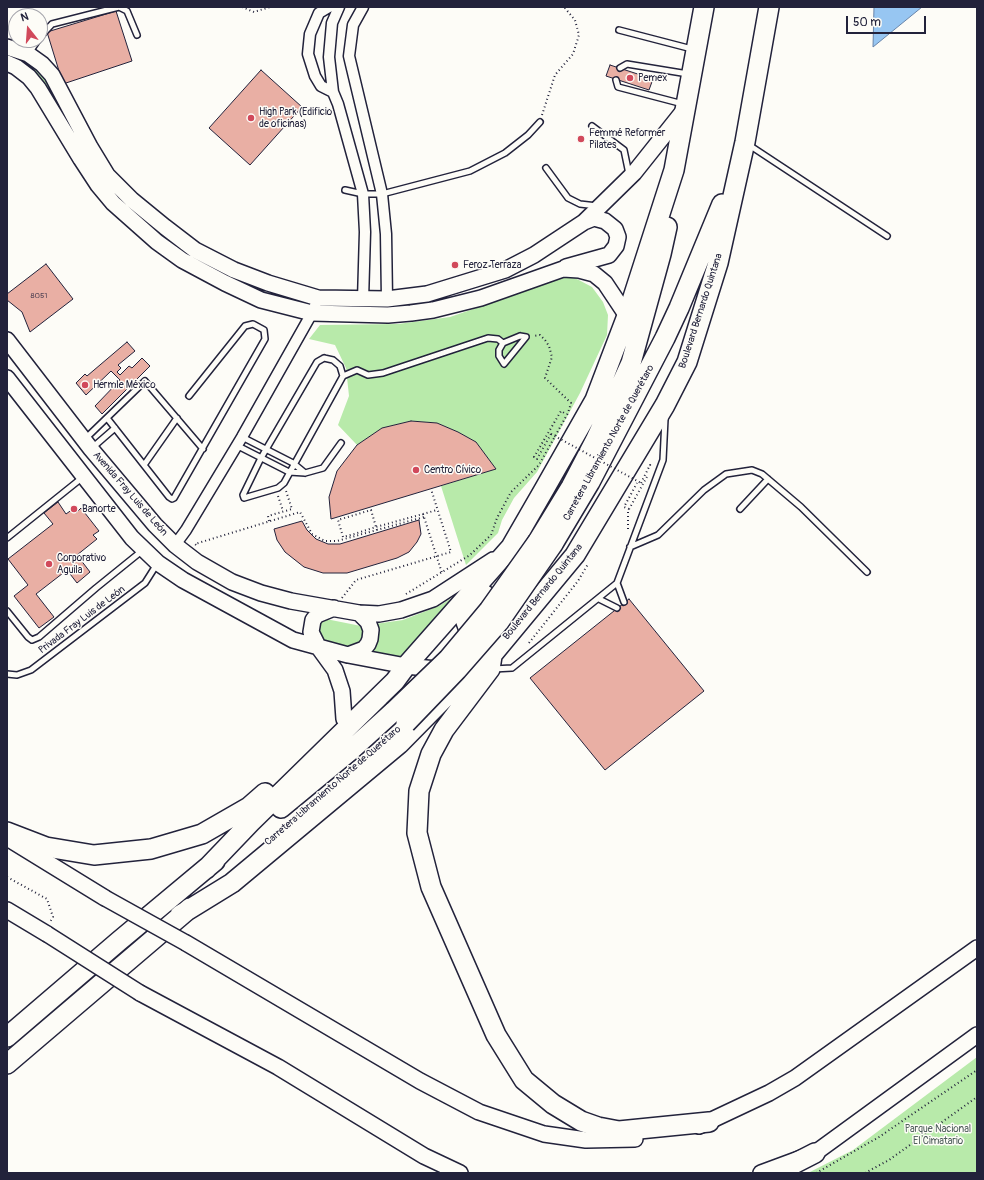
<!DOCTYPE html>
<html>
<head>
<meta charset="utf-8">
<style>
	body { margin:0 }
	#map { position:relative; width:984px; height:1180px; overflow:hidden; background:#fdfcf7; font-family:Pangolin,sans-serif }
	canvas { display:block }
	.frame { position:absolute; inset:0; border:8px solid #22223b; pointer-events:none }
	.north { position:absolute; left:8px; top:8px; width:40px; height:40px; box-sizing:border-box; background:#fdfcf7; border:1px solid #a5a5ac; border-radius:50%; rotate:343deg; font-size:11px; font-weight:700; line-height:16px; text-align:center; color:#22223b }
	.north::after { content:''; display:block; margin:auto; width:14px; height:18px; background:#d1495b; clip-path:polygon(50% 0,100% 100%,50% 72%,0 100%) }
	.scale { position:absolute; left:846px; top:16px; width:80px; height:18px; box-sizing:border-box; border:2px solid #22223b; border-top:0; padding-left:5px; font-size:12px; line-height:14px; white-space:nowrap; color:#22223b; -webkit-text-stroke:3px #fdfcf7; paint-order:stroke }
</style>
</head>
<body>
<div id="map">
<canvas width="984" height="1180"></canvas>
<div class="frame"></div>
<div class="north">N</div>
<div class="scale">50 m</div>
</div>
<script>
const context = document.querySelector('canvas').getContext('2d');
context.lineJoin = 'round';
function paint(path, color) { context.fillStyle = color; context.fill(path, 'evenodd'); }
const toPath = rows => new Path2D(rows.map(r => 'M' + r).join(''));
function strokePath(path, color, width, dash) { context.strokeStyle = color; context.lineWidth = width; context.lineCap = dash ? 'butt' : 'round'; context.setLineDash(dash || []); context.stroke(path); }
function write(font, color, halo, rows, align = 'center') {
  context.font = font + ' Pangolin,sans-serif'; context.lineWidth = 3; context.setLineDash([]); context.textBaseline = 'middle'; context.strokeStyle = halo; context.fillStyle = color; for (const [text, x, y, turn = 0] of rows) {
    context.save(); context.translate(x, y); context.rotate((+turn || 0) * Math.PI / 180); context.textAlign = isNaN(turn) ? turn : align; if (halo) context.strokeText(text, 0, 0); context.fillText(text, 0, 0); context.restore();
  }
}
const green = toPath([
	[7,50,29,60,47,77,84,149,220,271,265,292,297,300,295,304,265,297,190,261,103,186,60,118,7,62],
	[553,278,575,278,592,287,603,302,608,315,607,335,580,393,537,472,514,498,502,520,498,533,466,565,441,486,496,469,476,442,458,432,437,423,411,421,382,428,357,445,338,425,349,396,346,368,335,345,309,339,320,325,398,324,450,317,497,301],
	[471,586,397,660,320,645,314,626,326,619,361,626,403,620,439,606],
	[977,1057,977,1173,808,1173,853,1150]
]);
const water = toPath([
	[874,7,922,7,873,47,874,7]
]);
const building = toPath([
	[116,11,132,61,63,84,47,32,116,11],
	[610,65,653,79,649,90,606,76,610,65],
	[261,70,302,107,250,165,209,128,261,70],
	[46,264,73,299,30,332,22,312,7,300,7,294,46,264],
	[127,342,135,351,118,365,121,368,117,372,120,375,129,366,132,368,142,358,150,366,102,414,95,406,120,380,111,371,86,395,76,383,85,374,87,376,127,342],
	[411,421,437,423,458,432,476,442,496,469,331,519,329,497,337,471,357,445,382,428,411,421],
	[58,502,66,514,73,509,76,513,81,508,99,531,93,535,97,539,77,555,90,572,77,583,67,570,36,594,54,617,39,628,14,596,28,585,8,559,53,524,44,513,58,502],
	[419,520,421,534,417,542,409,552,397,558,347,573,323,573,304,567,285,552,277,540,274,529,302,521,307,530,316,539,328,544,340,544,419,520],
	[629,599,704,691,605,770,530,678,629,599]
]);
const path = toPath([
	[242,7,254,12,270,7],
	[542,115,555,75,573,54,579,35,575,20,564,7],
	[551,434,537,459,534,457,561,411,566,414],
	[641,483,650,465,652,467],
	[278,496,283,511],
	[629,509,624,507,637,483],
	[423,514,442,573],
	[269,521,268,516,292,509,286,491],
	[628,529,628,511,648,475],
	[377,530,376,527,371,510,338,520,343,537,354,534,376,527,423,514,437,510],
	[196,545,195,544,300,512,312,534,325,541,337,541,424,517],
	[406,594,470,555,491,535,497,518,511,492,539,465,568,413,571,403,545,378,552,357,549,346,545,340,540,335,533,336],
	[342,598,356,580,451,552,431,489],
	[529,643,578,581,588,564],
	[7,877,47,899,53,917,50,922],
	[816,1173,879,1137,977,1070],
	[865,1173,889,1160,977,1097]
]);
const lane = toPath([
	[619,30,692,49],
	[40,37,52,24,119,7,127,11,137,35],
	[29,53,38,40],
	[620,68,627,64,688,74],
	[616,80,618,87,683,104],
	[592,126,624,150,629,174],
	[749,145,887,236],
	[546,168,568,198,580,204,597,206],
	[345,190,363,194,382,194,470,171,505,153,528,135,540,122],
	[520,336,526,337,504,364,499,356,499,350,503,343,520,336],
	[324,358,333,360,340,366,343,376,284,483,278,488,244,498,243,495,261,458,317,362,324,358],
	[343,376,357,370,368,375,383,373,488,338,498,339,503,343],
	[107,418,169,497,172,499,174,498,265,339,264,330,253,324,245,326,189,396],
	[242,437,293,463,305,473],
	[85,439,145,381,203,449],
	[236,445,289,472,305,473,323,468,341,443],
	[92,448,115,428],
	[144,465,177,418],
	[740,509,768,479],
	[7,538,83,477],
	[630,547,658,535,704,490,726,474,752,470,762,474,801,507,867,572],
	[617,583,624,602],
	[599,599,617,608],
	[7,611,28,637,32,640,39,637,96,588,143,550],
	[493,669,512,668,617,583,663,460,665,419],
	[7,674,17,675,31,670,145,583,157,564]
]);
const street = toPath([
	[329,7,319,13,310,34,308,54,315,76,321,86,333,92],
	[339,7,332,23,329,57,333,92,338,104,363,194,365,232,363,300],
	[363,7,353,25,349,56,382,194,386,234,387,299],
	[175,545,186,530,242,437,312,313,318,298]
]);
const secondary = toPath([
	[7,47,28,54,42,64,52,75,90,147,107,175,132,200,165,227,195,250,234,270,268,283,318,298,387,299,427,294,505,270,534,255,584,222,634,173,685,109],
	[7,63,16,67,29,77,38,88,81,159,98,185,113,203,157,242,182,260,225,283,261,300,312,313,388,315,411,313,433,310,481,298,563,269,579,270,594,274,605,283,627,316],
	[566,267,609,255,616,246,618,237,615,229,605,221,594,218,584,222],
	[7,340,91,449,155,525,175,545,197,562,232,582,261,593,291,601,359,613,379,614,401,610,433,599,493,560],
	[7,378,132,538,158,563,183,580,293,640,348,655,406,666,446,670],
	[334,608,317,615,313,620,311,632,319,648,335,670,342,691,344,719],
	[348,655,364,649,368,644,370,639,371,630,368,622,359,613],
	[9,839,105,898],
	[7,910,47,934],
	[186,943,420,1081,479,1112,544,1134,586,1140,635,1139],
	[140,993,278,1067,424,1156,460,1173],
	[699,1126,769,1093,795,1078,977,948],
	[761,1173,815,1153,977,1035]
]);
const highway = toPath([
	[538,541,571,487,595,441,631,363,661,254,667,227],
	[553,544,590,482,665,338,679,308,722,204],
	[484,636,473,636,469,630,466,622,469,614,485,595],
	[492,656,490,669,444,730,431,754,419,791,417,833,431,887,496,1035,524,1080,553,1104,581,1121,598,1127,619,1131,709,1122],
	[281,808,350,751,394,711],
	[7,832,46,847,94,855,151,849,202,834,249,807,265,793],
	[206,869,251,822,395,681,406,666,511,547,545,488,595,400,627,316,674,170,704,7],
	[180,915,232,883,399,744,471,671,492,655,575,555,665,405,687,362,718,263,745,142,769,7],
	[7,1037,119,941,215,861],
	[7,1064,190,908],
	[776,1173,815,1153]
]);
const pathBridge = toPath([
	[551,434,641,483]
]);
const secondaryBridge = toPath([
	[105,898,186,943],
	[47,934,140,993]
]);
const highwayBridge = toPath([
	[394,711,448,659,489,610,538,541],
	[406,723,457,670,499,622,553,544]
]);
const markers = [
	[630,78,4,"#d1495b"],
	[251,118,4,"#d1495b"],
	[581,139,4,"#d1495b"],
	[455,265,4,"#d1495b"],
	[85,385,4,"#d1495b"],
	[416,470,4,"#d1495b"],
	[74,509,4,"#d1495b"],
	[49,564,4,"#d1495b"]
];
const numberNames = [
	["8051",39,296]
];
const poiNames = [
	["Pemex",638,78],
	["High Park (Edificio",259,112],
	["de oficinas)",259,124],
	["Femmé Reformer",589,133],
	["Pilates",589,145],
	["Feroz Terraza",463,265],
	["Hermle México",93,385],
	["Centro Cívico",424,470],
	["Banorte",82,509],
	["Corporativo",57,558],
	["Aguila",57,570]
];
const streetNames = [
	["Boulevard Bernardo Quintana",701,311,-72],
	["Carretera Libramiento Norte de Querétaro",609,443,-61],
	["Avenida Fray Luis de León",130,494,49],
	["Boulevard Bernardo Quintana",543,592,-51],
	["Privada Fray Luis de León",82,620,-37],
	["Carretera Libramiento Norte de Querétaro",333,786,-41]
];
const parkNames = [
	["Parque Nacional",938,1129],
	["El Cimatario",938,1141]
];
paint(green, '#b8eaaa');
paint(water, '#97c6f2');
strokePath(water, '#6884a9', 1);
paint(building, '#e9afa4');
strokePath(building, '#22223b', 1);
strokePath(lane, '#22223b', 8);
strokePath(street, '#22223b', 13);
strokePath(secondary, '#22223b', 18);
strokePath(highway, '#22223b', 22);
strokePath(path, '#22223b', 2, [1, 3]);
strokePath(lane, '#fdfcf7', 5);
strokePath(street, '#fdfcf7', 10);
strokePath(secondary, '#fdfcf7', 15);
strokePath(highway, '#fdfcf7', 19);
strokePath(secondaryBridge, '#22223b', 18, []);
strokePath(highwayBridge, '#22223b', 22, []);
strokePath(pathBridge, '#22223b', 2, [1, 3]);
strokePath(secondaryBridge, '#fdfcf7', 15);
strokePath(highwayBridge, '#fdfcf7', 19);
for (const [x, y, r, color] of markers) { const dot = new Path2D(); dot.arc(x, y, r, 0, 2 * Math.PI); context.fillStyle = color; context.fill(dot); strokePath(dot, '#fdfcf7', 1.5); }
write('8px', '#544555', null, numberNames);
write('10px', '#22223b', '#fdfcf7', poiNames, 'left');
write('10px', '#22223b', '#fdfcf7', streetNames);
write('10px', '#4f5e5c', '#fdfcf7', parkNames);
</script>
</body>
</html>
